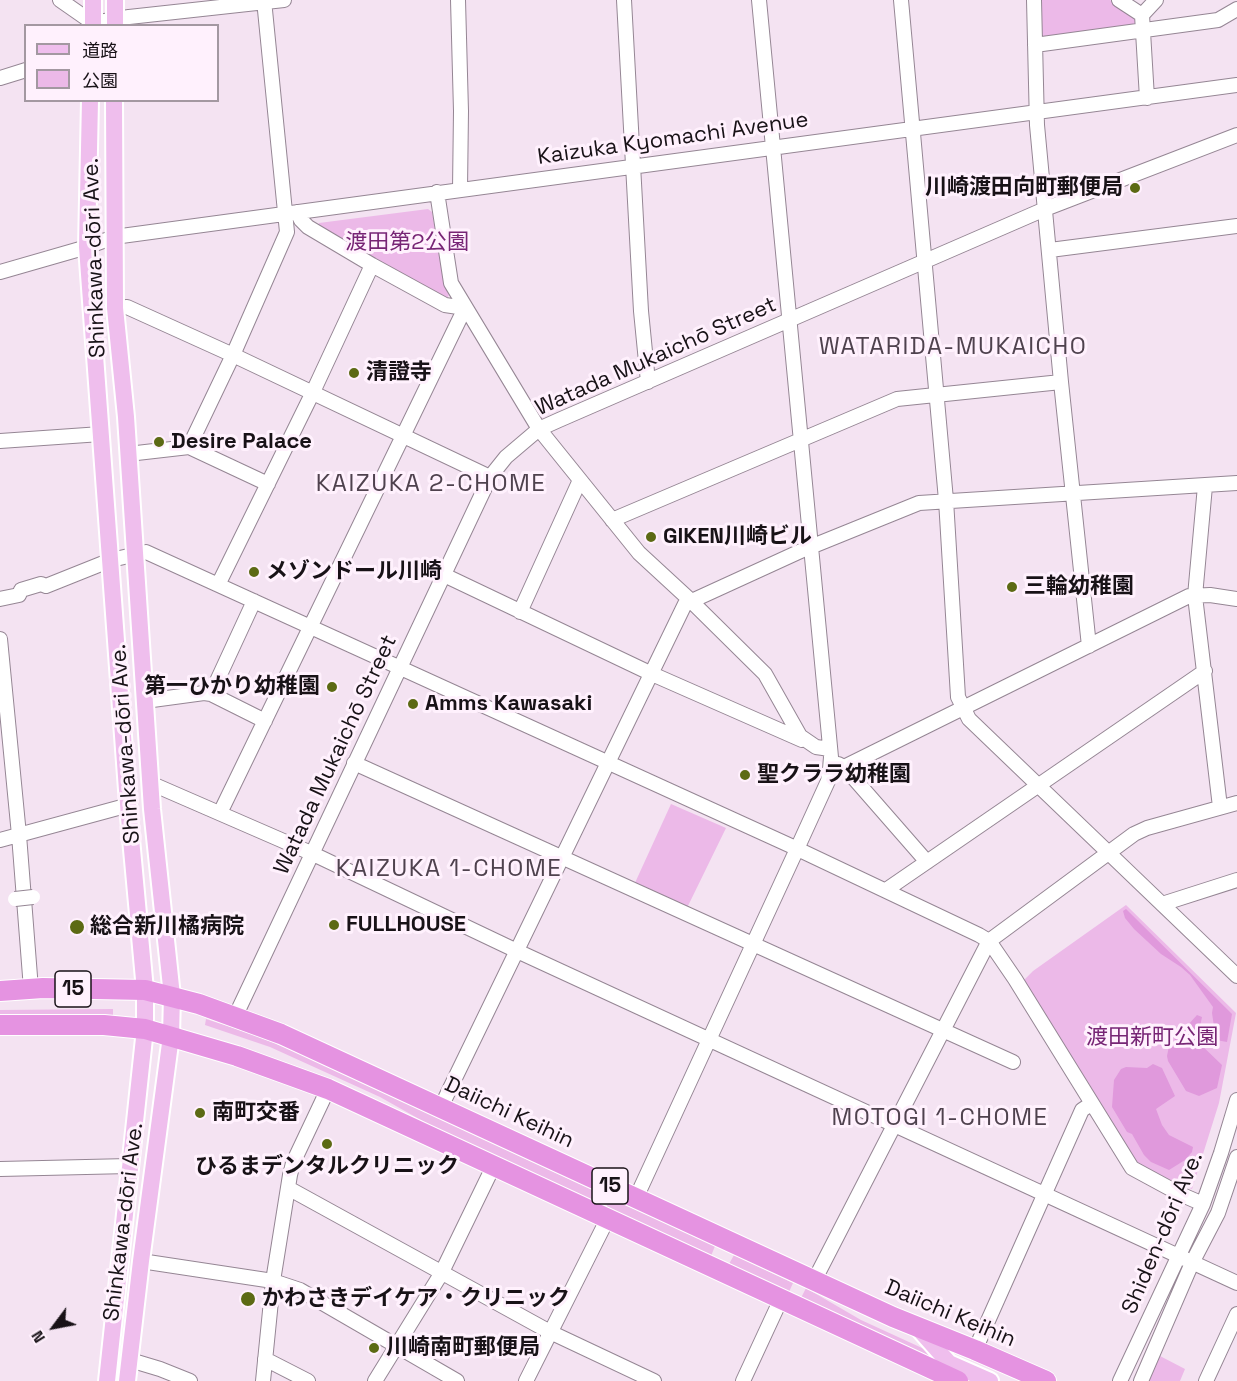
<!DOCTYPE html>
<html>
<head>
<meta charset="utf-8">
<style>
	body { margin:0 }
	#map { position:relative; width:1237px; height:1381px; overflow:hidden; background:#f4e3f2; font-family:"Space Grotesk","Noto Sans JP",sans-serif }
	canvas { display:block }
	.legend { position:absolute; left:24px; top:24px; width:195px; height:78px; box-sizing:border-box; background:#fff1fd; border:2px solid #a398a1; margin:0; padding:8px 10px; list-style:none; font-size:18px; color:#181217 }
	.legend li { display:flex; align-items:center; gap:12px; height:30px }
	.legend b { width:30px; border:2px solid #a398a1 }
	.north { position:absolute; left:24px; top:1297px; width:60px; height:60px; -webkit-text-stroke:4px #fff1fd; paint-order:stroke; rotate:238deg; font-size:16px; font-weight:700; line-height:24px; text-align:center; color:#181217 }
	.north::after { content:''; display:block; margin:auto; width:21px; height:27px; background:#181217; clip-path:polygon(50% 0,100% 100%,50% 72%,0 100%) }
</style>
</head>
<body>
<div id="map">
<canvas width="1237" height="1381"></canvas>
<ul class="legend">
<li><b style="height:8px;background:#efbeed"></b>道路</li>
<li><b style="height:16px;background:#ecb9e8"></b>公園</li>
</ul>
<div class="north">N</div>
</div>
<script>
const context = document.querySelector('canvas').getContext('2d');
context.lineJoin = 'round';
function paint(path, color) { context.fillStyle = color; context.fill(path, 'evenodd'); }
const toPath = rows => new Path2D(rows.map(r => 'M' + r).join(''));
function strokePath(path, color, width, dash) { context.strokeStyle = color; context.lineWidth = width; context.lineCap = dash ? 'butt' : 'round'; context.setLineDash(dash || []); context.stroke(path); }
function write(font, color, halo, rows, align = 'center') {
  context.font = font + ' "Space Grotesk","Noto Sans JP",sans-serif'; context.lineWidth = 6; context.setLineDash([]); context.textBaseline = 'middle'; context.strokeStyle = halo; context.fillStyle = color; for (const [text, x, y, turn = 0] of rows) {
    context.save(); context.translate(x, y); context.rotate((+turn || 0) * Math.PI / 180); context.textAlign = isNaN(turn) ? turn : align; if (halo) context.strokeText(text, 0, 0); context.fillText(text, 0, 0); context.restore();
  }
}
const green = toPath([
	[1039,0,1110,0,1136,18,1137,24,1133,29,1045,40,1040,36],
	[428,209,432,212,444,283,449,295,446,300,317,228,319,223],
	[671,804,726,828,686,910,634,885],
	[1126,905,1236,1013,1219,1103,1192,1189,1140,1167,1024,980,1033,971],
	[113,1009,113,1015,0,1015,0,1010],
	[206,1019,252,1034,291,1050,597,1192,593,1202,435,1128,380,1097,270,1047,205,1025],
	[610,1198,715,1246,711,1256,606,1208],
	[734,1255,793,1283,789,1292,729,1264],
	[806,1288,861,1320,994,1381,981,1381,801,1298],
	[1160,1356,1185,1369,1180,1381,1148,1381]
]);
const forest = toPath([
	[1126,909,1232,1014,1227,1042,1216,1040,1212,1013,1213,1007,1190,975,1181,967,1161,954,1134,929,1125,918,1123,911],
	[1197,1015,1202,1017,1197,1041,1222,1065,1217,1088,1199,1096,1186,1091,1168,1061,1167,1056,1169,1046],
	[1153,1064,1162,1068,1175,1096,1156,1109,1162,1125,1169,1135,1193,1147,1192,1152,1185,1160,1169,1170,1151,1162,1144,1155,1132,1134,1127,1132,1112,1107,1114,1080,1121,1069,1126,1067,1147,1068]
]);
const minor = toPath([
	[60,0,93,23,129,17,284,0],
	[458,0,461,111,460,189],
	[624,0,641,311,648,382],
	[901,0,946,500,958,697,969,719,1237,976],
	[1034,0,1037,125,1061,382,1089,646],
	[1119,0,1142,15],
	[1035,45,1218,20,1237,9],
	[0,78,26,70],
	[1147,98,1142,15,1156,0],
	[437,192,451,283,539,429,639,553,690,600,765,674,800,736,816,747,830,749],
	[1050,250,1237,226],
	[0,272,87,247,114,237,1237,85],
	[115,308,127,307,233,355,490,477],
	[0,441,101,434],
	[189,447,233,355,287,232,264,0],
	[128,454,189,447,268,484],
	[1205,486,1195,596,1220,807],
	[612,520,897,399,1061,382],
	[444,575,652,674,802,740],
	[219,583,313,392,372,265],
	[0,599,19,595,21,590,41,584,46,586,111,560,146,552,789,845,979,935,989,941,1015,979,1132,1168,1180,1194,1203,1204],
	[520,612,580,480],
	[0,639,19,835,31,989],
	[211,694,254,601],
	[145,701,204,693,211,694,265,721],
	[354,763,1013,1062],
	[838,764,844,767,927,862],
	[844,767,1189,596,1210,595,1237,599],
	[150,783,311,853,517,951,1237,1283],
	[220,813,465,308,445,305,372,265,308,227,301,220,297,212],
	[0,840,129,805],
	[886,890,1205,671],
	[1162,904,1237,880],
	[235,1017,490,477,506,457,539,429,559,420,1045,209,1237,135],
	[441,1107,685,604,803,550,919,503,1237,483],
	[0,1169,129,1166],
	[288,1188,550,1332,654,1381],
	[636,1198,797,849,828,781,830,769,831,757,759,0],
	[141,1261,273,1281,300,1290,457,1381],
	[814,1281,989,941,1134,834,1147,828,1237,803],
	[975,1350,1082,1110,1091,1104],
	[265,1359,308,1381],
	[130,1360,160,1369,190,1381],
	[263,1381,273,1281,290,1175,293,1163,328,1089],
	[375,1381,441,1274,493,1167],
	[526,1381,607,1220],
	[743,1381,781,1299],
	[1120,1381,1203,1204,1221,1153,1237,1100],
	[1141,1381,1192,1263,1218,1213,1237,1157],
	[1206,1381,1237,1314]
]);
const major = toPath([
	[93,0,93,26],
	[115,26,115,0],
	[90,100,87,247,129,817,145,990,145,1029,107,1381],
	[114,100,115,308,126,417,152,809,172,996,171,1036,141,1261,127,1381],
	[918,1328,949,1363,990,1381]
]);
const highway = toPath([
	[0,991,43,988,145,990,199,1004,281,1034,893,1317,975,1350,1046,1381],
	[0,1025,104,1025,145,1029,237,1056,328,1089,958,1381]
]);
const minorBridge = toPath([
	[15,899,33,897]
]);
const markers = [
	[1135,188,6,"#5c6a14"],
	[354,373,6,"#5c6a14"],
	[159,442,6,"#5c6a14"],
	[651,537,6,"#5c6a14"],
	[254,572,6,"#5c6a14"],
	[1012,587,6,"#5c6a14"],
	[332,687,6,"#5c6a14"],
	[413,704,6,"#5c6a14"],
	[745,775,6,"#5c6a14"],
	[334,925,6,"#5c6a14"],
	[77,927,8,"#5c6a14"],
	[200,1113,6,"#5c6a14"],
	[327,1144,6,"#5c6a14"],
	[248,1299,8,"#5c6a14"],
	[374,1348,6,"#5c6a14"]
];
const shields = [
	[73,989,36],
	[610,1186,36]
];
const shieldNames = [
	["15",73,989],
	["15",610,1186]
];
const streetNames = [
	["Kaizuka Kyomachi Avenue",673,139,-8],
	["Shinkawa-dōri Ave.",95,258,-92],
	["Watada Mukaichō Street",656,357,-24],
	["Shinkawa-dōri Ave.",126,744,-94],
	["Watada Mukaichō Street",336,755,-65],
	["Daiichi Keihin",509,1113,25],
	["Shinkawa-dōri Ave.",124,1222,-83],
	["Shiden-dōri Ave.",1163,1233,-67],
	["Daiichi Keihin",950,1314,23]
];
const poiNames = [
	["川崎渡田向町郵便局",1123,188,"right"],
	["清證寺",366,373],
	["Desire Palace",171,442],
	["GIKEN川崎ビル",663,537],
	["メゾンドール川崎",266,572],
	["三輪幼稚園",1024,587],
	["第一ひかり幼稚園",320,687,"right"],
	["Amms Kawasaki",425,704],
	["聖クララ幼稚園",757,775],
	["FULLHOUSE",346,925],
	["総合新川橘病院",90,927],
	["南町交番",212,1113],
	["ひるまデンタルクリニック",327,1167,"center"],
	["かわさきデイケア・クリニック",262,1299],
	["川崎南町郵便局",386,1348]
];
const parkNames = [
	["渡田第2公園",407,243],
	["渡田新町公園",1152,1038]
];
const neighbourhoodNames = [
	["WATARIDA-MUKAICHO",953,347],
	["KAIZUKA 2-CHOME",431,484],
	["KAIZUKA 1-CHOME",449,869],
	["MOTOGI 1-CHOME",940,1118]
];
paint(green, '#ecb9e8');
paint(forest, '#e099dc');
strokePath(minor, '#958694', 16);
strokePath(major, '#fff', 20);
strokePath(highway, '#fff', 22);
strokePath(minor, '#fff', 14);
strokePath(major, '#efbeed', 16);
strokePath(highway, '#e593e1', 20);
strokePath(minorBridge, '#958694', 16, []);
strokePath(minorBridge, '#fff', 14);
for (const [x, y, r, color] of markers) { const dot = new Path2D(); dot.arc(x, y, r, 0, 2 * Math.PI); context.fillStyle = color; context.fill(dot); strokePath(dot, '#fff1fd', 2); }
for (const [x, y, w] of shields) { const box = new Path2D(); box.roundRect(x - w / 2, y - 18, w, 36, 4.5); context.fillStyle = '#fff1fd'; context.fill(box); strokePath(box, '#181217', 1.5); }
write('bold 21px', '#181217', null, shieldNames);
write('22px', '#181217', '#fff1fd', streetNames);
write('bold 22px', '#181217', '#fff1fd', poiNames, 'left');
write('22px', '#772575', '#fff1fd', parkNames);
context.letterSpacing = '1.5px';
write('24px', '#4f424e', '#fff1fd', neighbourhoodNames);
context.letterSpacing = '0px';
</script>
</body>
</html>
